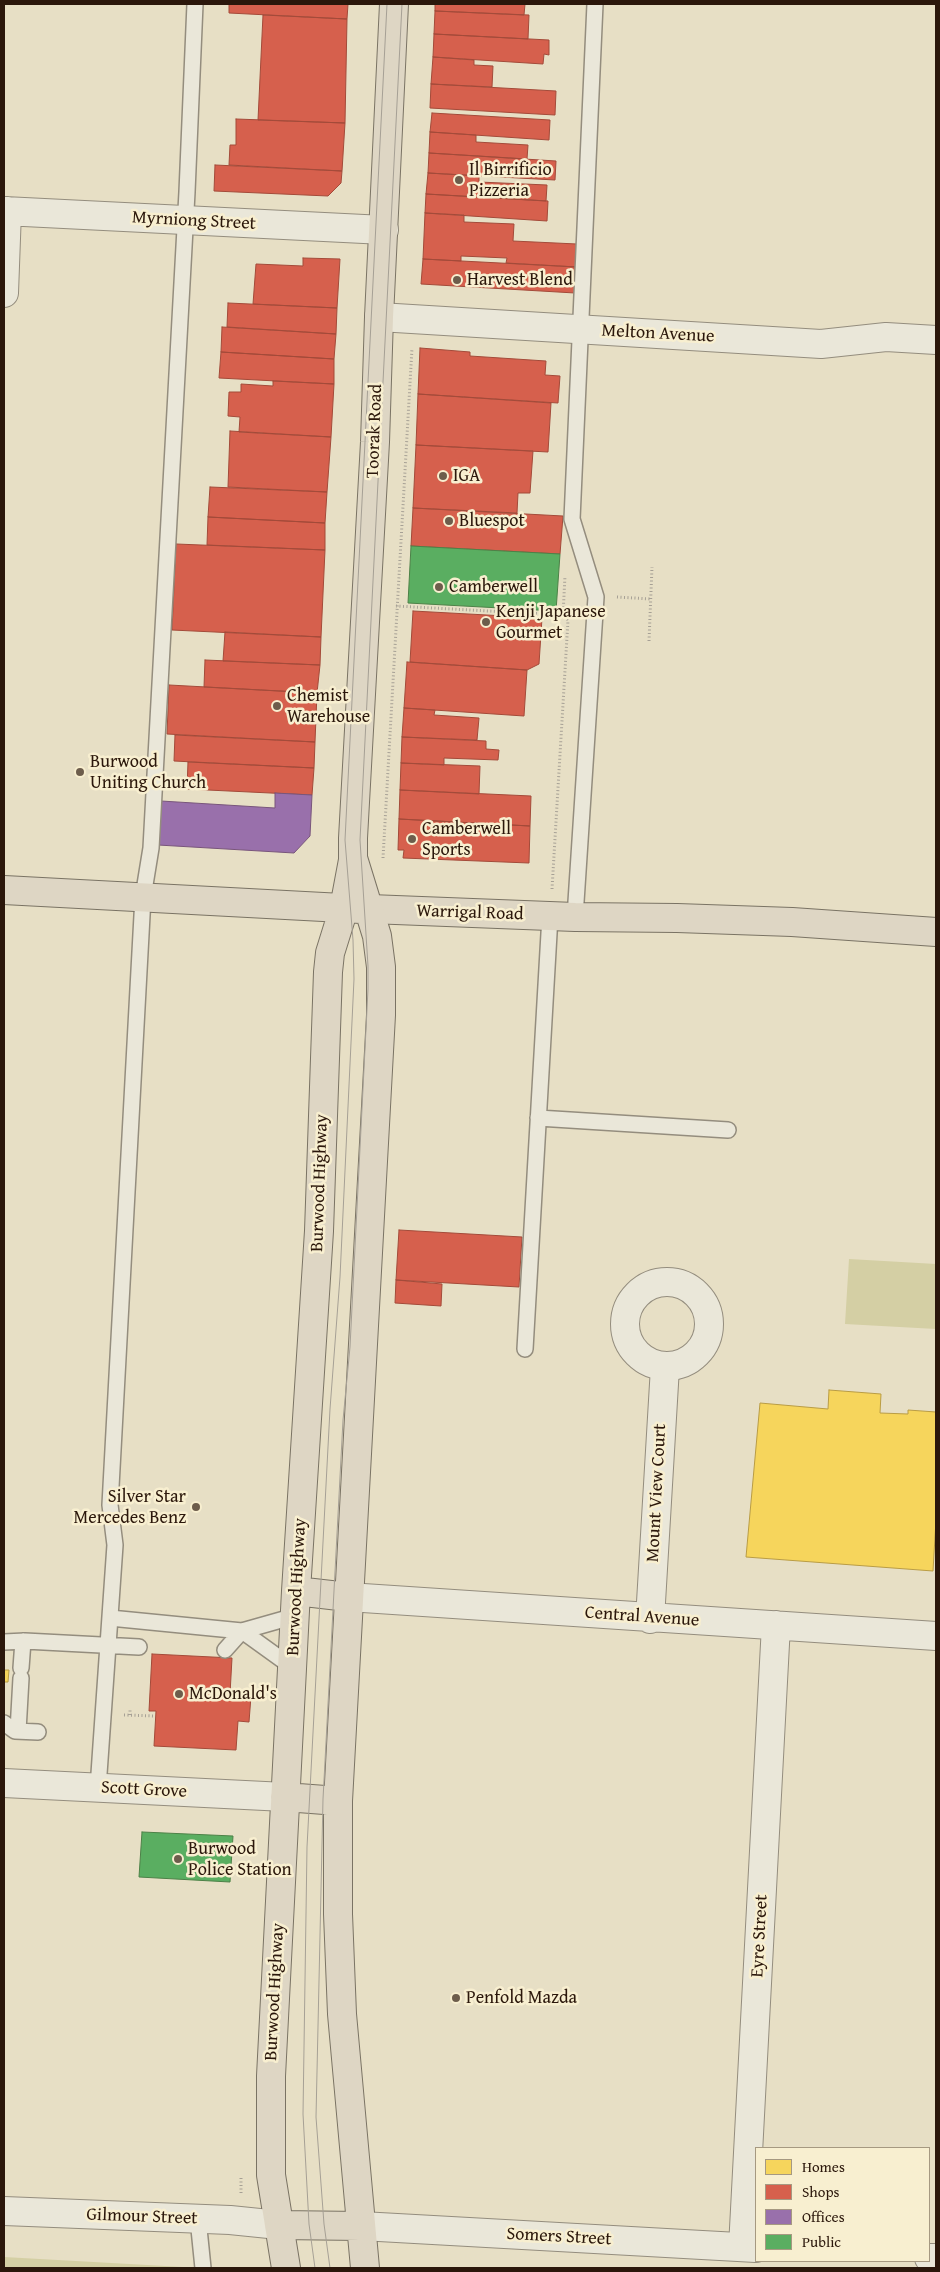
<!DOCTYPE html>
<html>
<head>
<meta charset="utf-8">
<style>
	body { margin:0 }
	#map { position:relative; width:940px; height:2272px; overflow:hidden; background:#e7dfc5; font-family:"Gentium Book Plus",serif }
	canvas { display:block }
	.frame { position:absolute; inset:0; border:5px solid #2b170b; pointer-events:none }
	.legend { position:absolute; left:755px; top:2147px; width:175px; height:115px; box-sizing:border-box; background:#f8efd0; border:1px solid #a69981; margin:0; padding:6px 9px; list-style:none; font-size:15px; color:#2b170b }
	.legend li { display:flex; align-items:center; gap:10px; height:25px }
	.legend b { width:25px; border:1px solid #a69981 }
</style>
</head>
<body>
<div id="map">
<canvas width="940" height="2272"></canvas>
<div class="frame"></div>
<ul class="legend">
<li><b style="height:14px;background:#f6d55c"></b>Homes</li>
<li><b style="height:14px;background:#d6604d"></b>Shops</li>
<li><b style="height:14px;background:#9970ab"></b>Offices</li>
<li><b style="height:14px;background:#5aae61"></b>Public</li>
</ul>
</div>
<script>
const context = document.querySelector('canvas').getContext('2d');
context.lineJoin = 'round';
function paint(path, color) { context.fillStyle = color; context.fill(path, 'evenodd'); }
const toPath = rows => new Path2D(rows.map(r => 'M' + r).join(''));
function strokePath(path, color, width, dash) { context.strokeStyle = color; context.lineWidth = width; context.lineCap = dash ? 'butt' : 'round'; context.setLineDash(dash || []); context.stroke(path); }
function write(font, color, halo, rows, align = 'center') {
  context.font = font + ' "Gentium Book Plus",serif'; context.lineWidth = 5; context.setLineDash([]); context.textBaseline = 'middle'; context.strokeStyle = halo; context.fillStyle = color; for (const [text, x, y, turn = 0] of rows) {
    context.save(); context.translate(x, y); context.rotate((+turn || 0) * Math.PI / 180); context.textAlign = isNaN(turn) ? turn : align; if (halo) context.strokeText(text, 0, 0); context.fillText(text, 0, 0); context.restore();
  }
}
const green = toPath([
	[849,1259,936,1264,936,1329,845,1324],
	[4,2257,201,2268,4,2268]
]);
const homes = toPath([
	[829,1390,881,1394,880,1413,908,1414,908,1410,936,1412,936,1520,933,1571,746,1557,760,1403,828,1409,829,1390],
	[4,1670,9,1670,8,1682,4,1682,4,1670]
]);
const shops = toPath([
	[229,4,348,4,347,19,229,13,229,4],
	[435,4,525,4,524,15,435,11,435,4],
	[435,11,529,15,528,39,434,34,435,11],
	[263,15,347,19,345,123,258,120,263,15],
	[434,34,549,40,549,55,544,54,543,64,433,57,434,34],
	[433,57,474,60,474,65,493,66,492,87,431,84,433,57],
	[431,84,556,91,555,115,430,108,431,84],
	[432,113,550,120,549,140,430,132,432,113],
	[236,119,345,123,342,171,229,165,230,145,236,145,236,119],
	[430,132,476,135,476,142,528,145,527,159,429,153,430,132],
	[429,153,556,161,555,180,428,173,429,153],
	[215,165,342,171,341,183,328,196,214,191,215,165],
	[428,173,479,176,479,182,547,185,546,201,426,194,428,173],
	[426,194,548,201,547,221,425,213,426,194],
	[425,213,464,215,464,222,514,224,513,241,577,244,577,267,506,263,507,258,461,256,461,261,423,259,425,213],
	[303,258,340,259,337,308,253,304,256,264,303,266,303,258],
	[423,259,577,267,575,293,421,284,423,259],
	[228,303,337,308,336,334,227,327,228,303],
	[222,327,336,334,334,359,221,352,222,327],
	[420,348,470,352,470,356,546,361,545,375,560,376,558,403,418,394,420,348],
	[221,352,334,359,334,384,219,378,221,352],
	[273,381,334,384,331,437,239,432,240,417,228,416,229,392,241,392,241,384,273,386,273,381],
	[418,394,551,403,548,452,416,445,418,394],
	[230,431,331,437,327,492,228,487,230,431],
	[416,445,533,451,530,493,518,493,517,513,413,508,416,445],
	[210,487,327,492,325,523,208,517,210,487],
	[413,508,563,516,560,554,411,546,413,508],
	[208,517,325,523,325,550,207,545,208,517],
	[176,544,325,550,321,637,172,630,176,544],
	[413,611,542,618,539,664,527,670,410,662,413,611],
	[225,632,321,637,320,665,223,661,225,632],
	[205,660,320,665,317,693,204,687,205,660],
	[407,662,527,670,524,716,404,708,407,662],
	[169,685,317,693,315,742,167,734,169,685],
	[404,708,435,710,434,715,479,718,477,740,402,737,404,708],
	[175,735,315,742,314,768,174,761,175,735],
	[402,737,486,741,486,749,499,750,498,760,444,758,444,765,401,763,402,737],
	[188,762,314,768,312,795,187,789,188,762],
	[401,763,480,766,479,794,400,790,401,763],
	[400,790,531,796,530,826,399,819,400,790],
	[399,819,530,826,529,863,403,858,404,850,398,850,399,819],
	[399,1230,522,1237,519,1287,396,1280,399,1230],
	[396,1280,442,1284,441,1306,395,1303,396,1280],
	[152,1654,232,1658,230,1694,251,1696,249,1722,238,1721,236,1750,154,1746,156,1711,149,1711,152,1654]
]);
const offices = toPath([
	[275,793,312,795,310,836,294,853,158,845,161,801,275,808,275,793]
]);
const public = toPath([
	[411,546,560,554,556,611,408,603,411,546],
	[142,1832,233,1836,230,1882,139,1877,142,1832]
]);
const path = toPath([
	[617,597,651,599],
	[396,606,563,615,565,576],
	[649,641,652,567],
	[383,858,412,348],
	[552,889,568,620,563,615],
	[124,1715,155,1716],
	[130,1715,130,1710],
	[241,2178,241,2194]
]);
const lane = toPath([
	[575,917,596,597,572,519,595,4],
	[538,1118,728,1130],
	[525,1349,550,916],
	[110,1618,242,1631,295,1616],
	[242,1631,292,1667],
	[4,1642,25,1641,139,1647],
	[225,1650,242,1631],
	[21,1668,23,1641],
	[4,1723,15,1731,38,1732],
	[18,1731,21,1678],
	[98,1788,115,1545,110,1505,143,897,151,848,187,192,195,4],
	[198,2219,203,2268]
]);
const street = toPath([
	[4,211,384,230],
	[4,293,7,211],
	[379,317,821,344,886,337,936,340],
	'625 1324a42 42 0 1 1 84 0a42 42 0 1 1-84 0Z',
	[348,1597,936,1636],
	[650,1619,665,1367],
	[4,1783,285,1797],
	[4,2211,230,2220,279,2225],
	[361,2226,756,2248],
	[743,2247,776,1625],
	[929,2258,936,2258]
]);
const primary = toPath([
	[370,909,575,917,677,918,792,922,936,932]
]);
const highway = toPath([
	[4,890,361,909],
	[296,1591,348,1597],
	[285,1797,338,1801],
	[279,2225,361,2226],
	[286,2268,271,2175,271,2076,296,1591,319,1231,328,972,330,953,344,908,353,860],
	[365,2268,342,2014,338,1914,338,1801,381,1015,381,967,377,936,353,858,353,838,375,442,379,317,394,4]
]);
const tram = toPath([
	[315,2268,309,2224,303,2114,307,1847,330,1409,340,1277,354,979,353,940,345,840,387,4],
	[330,2268,324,2224,316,2117,323,1799,343,1420,350,1347,368,989,368,966,360,840,402,4]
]);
const markers = [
	[459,180,5,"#6d5d4c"],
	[457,280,5,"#6d5d4c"],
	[443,476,5,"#6d5d4c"],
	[449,521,5,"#6d5d4c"],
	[439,587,5,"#6d5d4c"],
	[486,622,5,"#6d5d4c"],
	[277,706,5,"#6d5d4c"],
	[80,772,5,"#6d5d4c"],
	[412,839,5,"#6d5d4c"],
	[196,1507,5,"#6d5d4c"],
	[179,1694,5,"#6d5d4c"],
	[178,1859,5,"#6d5d4c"],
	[456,1998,5,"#6d5d4c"]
];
const poiNames = [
	["Il Birrificio",469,170],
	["Pizzeria",469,191],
	["Harvest Blend",467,280],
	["IGA",453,476],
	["Bluespot",459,521],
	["Camberwell",449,587],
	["Kenji Japanese",496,612],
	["Gourmet",496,633],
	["Chemist",287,696],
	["Warehouse",287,717],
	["Burwood",90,762],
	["Uniting Church",90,783],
	["Camberwell",422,829],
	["Sports",422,850],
	["Silver Star",186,1497,"right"],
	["Mercedes Benz",186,1518,"right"],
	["McDonald's",189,1694],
	["Burwood",188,1849],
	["Police Station",188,1870],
	["Penfold Mazda",466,1998]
];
const streetNames = [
	["Myrniong Street",194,221,3],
	["Melton Avenue",658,334,3],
	["Toorak Road",375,431,-88],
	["Warrigal Road",470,913,2],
	["Burwood Highway",320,1183,-88],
	["Mount View Court",657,1493,-87],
	["Burwood Highway",297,1587,-87],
	["Central Avenue",642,1617,4],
	["Scott Grove",144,1790,3],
	["Eyre Street",760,1936,-87],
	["Burwood Highway",275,1992,-87],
	["Gilmour Street",142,2217,2],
	["Somers Street",559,2237,3]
];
paint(green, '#d4cfa4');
paint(homes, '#f6d55c');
strokePath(homes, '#b99c44', 1);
paint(shops, '#d6604d');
strokePath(shops, '#a34a39', 1);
paint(offices, '#9970ab');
strokePath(offices, '#78557b', 1);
paint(public, '#5aae61');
strokePath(public, '#4c8147', 1);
strokePath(lane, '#948d7e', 18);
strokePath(street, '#948d7e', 30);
strokePath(primary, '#7a7364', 30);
strokePath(highway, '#7a7364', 30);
strokePath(path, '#a6a095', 3, [1, 2.5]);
strokePath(lane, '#eae7d9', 15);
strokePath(street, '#eae7d9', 28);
strokePath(primary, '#ded6c4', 28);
strokePath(highway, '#ded6c4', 28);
strokePath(tram, '#a6a095', 1);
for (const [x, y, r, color] of markers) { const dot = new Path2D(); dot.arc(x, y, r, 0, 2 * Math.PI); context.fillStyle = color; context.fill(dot); strokePath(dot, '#f8efd0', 2); }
write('18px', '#2b170b', '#f8efd0', poiNames, 'left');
write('18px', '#2b170b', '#f8efd0', streetNames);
</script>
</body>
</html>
